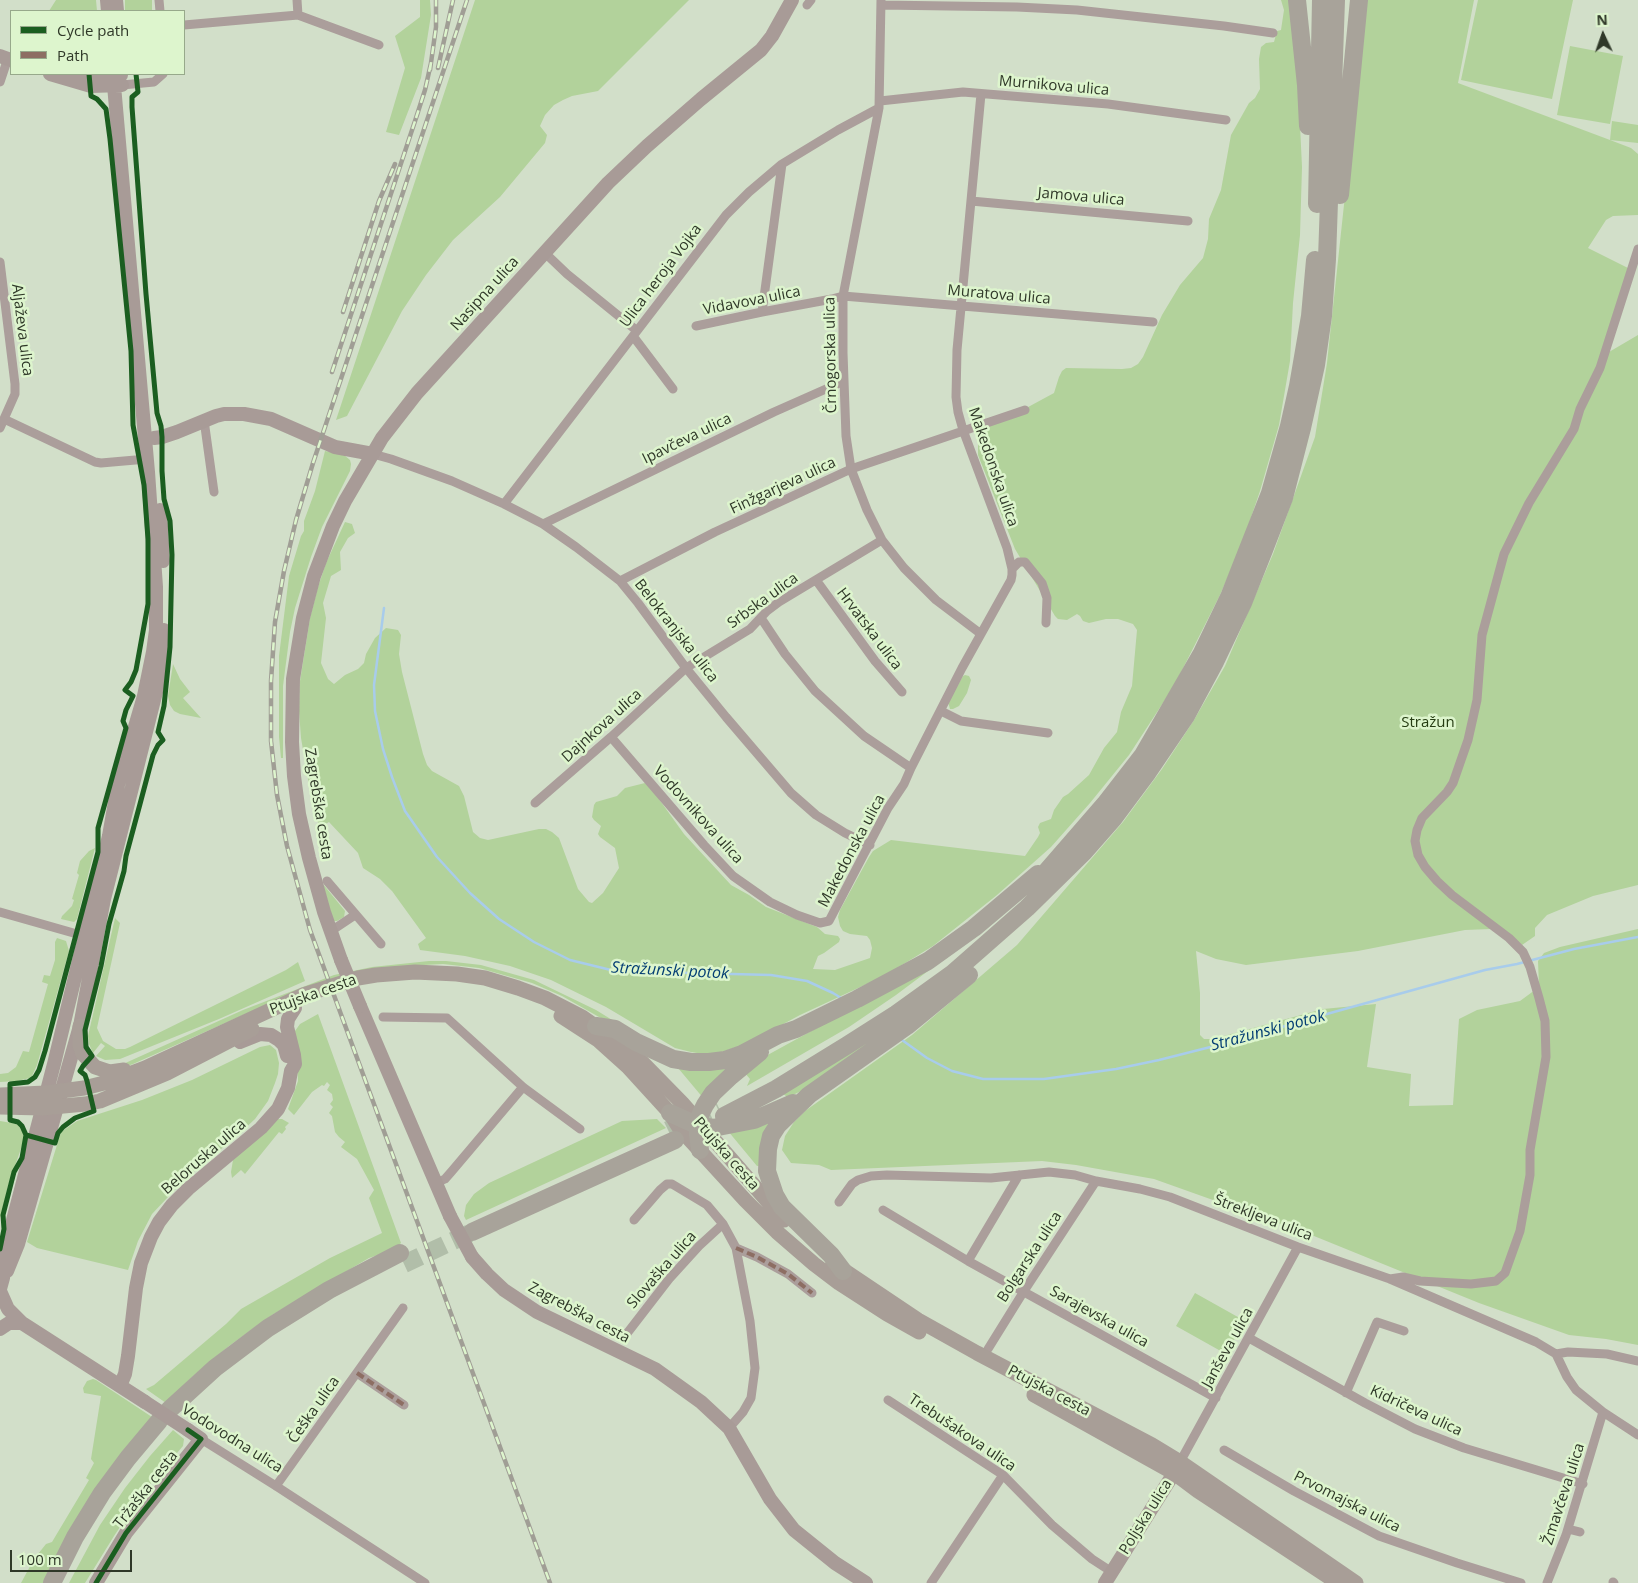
<!DOCTYPE html>
<html>
<head>
<meta charset="utf-8">
<style>
	body { margin:0 }
	#map { position:relative; width:1638px; height:1583px; overflow:hidden; background:#d2dfc9; font-family:"Open Sans",sans-serif }
	canvas { display:block }
	.legend { position:absolute; left:10px; top:10px; width:175px; height:65px; box-sizing:border-box; background:#ddf5cd; border:1px solid #97a98b; margin:0; padding:6px 9px; list-style:none; font-size:15px; color:#2f3828 }
	.legend li { display:flex; align-items:center; gap:10px; height:25px }
	.legend b { width:25px; border:1px solid #97a98b }
	.north { position:absolute; left:1578px; top:10px; width:50px; height:50px; -webkit-text-stroke:4px #ddf5cd; paint-order:stroke; rotate:357deg; font-size:14px; font-weight:700; line-height:20px; text-align:center; color:#2f3828 }
	.north::after { content:''; display:block; margin:auto; width:18px; height:22px; background:#2f3828; clip-path:polygon(50% 0,100% 100%,50% 72%,0 100%) }
	.scale { position:absolute; left:10px; top:1550px; width:122px; height:22px; box-sizing:border-box; border:2px solid #2f3828; border-top:0; padding-left:6px; font-size:15px; line-height:18px; white-space:nowrap; color:#2f3828; -webkit-text-stroke:4px #ddf5cd; paint-order:stroke }
</style>
</head>
<body>
<div id="map">
<canvas width="1638" height="1583"></canvas>
<ul class="legend">
<li><b style="height:6px;background:#1b5e20"></b>Cycle path</li>
<li><b style="height:6px;background:#8d6e63"></b>Path</li>
</ul>
<div class="north">N</div>
<div class="scale">100 m</div>
</div>
<script>
const context = document.querySelector('canvas').getContext('2d');
context.lineJoin = 'round';
function paint(path, color) { context.fillStyle = color; context.fill(path, 'evenodd'); }
const toPath = rows => new Path2D(rows.map(r => 'M' + r).join(''));
function strokePath(path, color, width, dash) { context.strokeStyle = color; context.lineWidth = width; context.lineCap = dash ? 'butt' : 'round'; context.setLineDash(dash || []); context.stroke(path); }
function write(font, color, halo, rows, align = 'center') {
  context.font = font + ' "Open Sans",sans-serif'; context.lineWidth = 5; context.setLineDash([]); context.textBaseline = 'middle'; context.strokeStyle = halo; context.fillStyle = color; for (const [text, x, y, turn = 0] of rows) {
    context.save(); context.translate(x, y); context.rotate((+turn || 0) * Math.PI / 180); context.textAlign = isNaN(turn) ? turn : align; if (halo) context.strokeText(text, 0, 0); context.fillText(text, 0, 0); context.restore();
  }
}
const green = toPath([
	[56,0,96,0,97,11,49,11],
	[125,0,152,0,152,11,125,11],
	[420,0,430,0,431,15,421,78,399,135,386,132,405,68,395,36,420,17],
	[475,0,689,0,598,91,572,96,563,100,554,105,545,115,540,126,547,135,545,143,500,197,453,240,426,275,402,311,347,416,336,420],
	[1281,0,1294,0,1302,167,1300,235,1293,303,1290,361,1279,425,1260,491,1241,547,1219,597,1174,686,1129,755,1090,803,1051,847,997,895,933,946,884,976,800,1015,748,1043,725,1051,709,1055,691,1052,675,1048,606,1007,551,980,510,966,465,956,420,950,418,944,426,938,392,891,380,879,363,868,358,853,329,822,324,825,322,828,319,826,312,802,301,738,299,711,300,681,310,618,318,587,326,563,345,522,352,524,355,533,348,538,340,552,341,570,331,576,323,603,326,618,321,663,328,679,334,684,345,675,358,669,364,663,366,654,375,638,386,628,398,630,401,635,399,654,402,672,423,754,427,765,432,771,459,786,464,796,473,832,480,838,488,840,539,829,546,829,552,832,559,838,578,889,589,902,592,903,603,893,619,868,615,848,600,837,598,834,601,826,594,820,592,817,594,805,596,802,617,796,625,788,645,783,656,795,684,834,731,885,749,895,766,907,817,927,825,934,838,936,840,939,839,942,824,953,818,956,813,969,835,970,870,958,872,948,870,940,867,936,850,934,843,931,840,926,838,917,840,910,869,857,873,851,891,840,1025,856,1038,837,1040,833,1038,827,1040,823,1051,819,1054,810,1063,797,1068,794,1089,775,1104,748,1117,732,1121,712,1132,686,1137,630,1133,624,1118,619,1106,619,1089,623,1083,621,1080,616,1077,614,1067,620,1058,619,1055,616,1015,549,978,455,978,438,981,429,1006,419,1054,393,1059,377,1062,371,1066,368,1122,369,1131,368,1138,364,1143,357,1162,315,1180,285,1203,258,1208,239,1209,219,1221,190,1231,135,1249,103,1255,98,1260,89,1259,59,1261,47,1266,43,1274,42,1277,31,1281,30,1284,10],
	[1366,0,1474,0,1458,83,1610,140,1631,148,1638,154,1638,215,1613,216,1606,220,1588,248,1628,268,1609,352,1638,335,1638,885,1593,896,1547,915,1535,928,1535,936,1522,945,1503,930,1491,929,1465,930,1358,951,1246,965,1216,959,1196,951,1200,993,1200,1035,1204,1039,1213,1039,1323,1009,1376,1004,1367,1067,1411,1074,1409,1106,1453,1105,1459,1019,1477,1010,1520,1001,1539,987,1538,961,1544,953,1560,947,1638,929,1638,1345,1606,1339,1569,1335,1479,1303,1314,1236,1154,1179,1076,1165,1042,1161,831,1170,819,1165,791,1163,782,1150,785,1136,794,1122,805,1111,912,1035,1017,945,1123,822,1162,769,1194,720,1225,666,1273,554,1315,437,1327,363],
	[1478,0,1573,0,1552,99,1461,80],
	[1570,46,1623,56,1610,124,1557,115],
	[1612,121,1638,125,1638,143,1610,140],
	[325,451,344,455,350,460,351,464,350,471,322,527,311,557,295,608,290,632,283,686,283,758,281,758,279,737,279,656,289,576,301,536,304,531,304,521,315,491],
	[173,664,180,679,190,692,183,698,201,718,180,714,174,711,170,705,168,696],
	[965,675,969,676,971,680,967,693,959,706,953,709,950,709,948,702,963,676],
	[95,848,77,919,74,922,61,919,62,916,72,906,74,900,72,899,79,875,77,873,80,861,89,851],
	[323,884,345,911,344,917,337,921,333,921],
	[115,918,120,923,97,1028,103,1041,116,1049,125,1049,130,1047,286,970,298,962,305,981,219,1019,120,1059,105,1060,96,1056,105,1046,101,1043,93,1053,89,1044,88,1036],
	[57,938,66,941,69,951,37,1065,32,1076,30,1078,17,1081,0,1082,0,1074,8,1073,16,1067,23,1051,29,1052,48,984,42,982,44,975,50,976,55,960,55,942],
	[948,956,896,995,849,1027,747,1086,750,1079,744,1072,764,1057],
	[429,961,446,961,481,965,534,980,596,1010,630,1031,629,1034,562,996,532,983,479,968,443,964,424,965,259,1008,133,1064,122,1068,106,1065,121,1065,132,1060,243,1010,334,975,372,967],
	[934,993,819,1082,787,1098,785,1095,782,1095],
	[318,1014,401,1243,393,1250,369,1258,272,1315,229,1346,192,1377,166,1403,146,1389,154,1385,226,1324,241,1309,330,1258,382,1233,369,1198,374,1190,357,1159,341,1147,345,1142,339,1137,335,1132,332,1116,329,1113,333,1107,330,1104,333,1100,332,1094,327,1090,330,1085,327,1082,324,1086,322,1085,312,1092,294,1115,288,1109,298,1081,295,1031,300,1024],
	[270,1045,276,1050,279,1063,278,1074,275,1083,268,1101,255,1119,239,1134,184,1180,152,1214,138,1241,128,1270,37,1248,27,1242,61,1132,77,1121,142,1100,192,1080,260,1047],
	[742,1058,704,1099,673,1062],
	[784,1113,766,1165,757,1166,728,1131],
	[277,1119,282,1119,289,1123,285,1127,286,1129,282,1134,279,1132,245,1174,241,1170,232,1178,231,1172,233,1160],
	[657,1119,666,1128,466,1220,464,1216,466,1205,474,1194,489,1183,622,1121],
	[0,1121,18,1124,23,1130,25,1137,8,1186,1,1216,0,1217],
	[1195,1293,1245,1321,1226,1354,1176,1326],
	[93,1379,96,1380,155,1419,47,1583,21,1583,34,1559,46,1544,52,1542,89,1480,86,1478,94,1463,91,1459,101,1396,84,1393,83,1388,87,1381],
	[173,1430,184,1439,183,1446,152,1482,134,1506,114,1536,85,1583,69,1583,100,1525,125,1488,150,1456]
]);
const stream = toPath([
	[384,608,374,685,375,711,383,749,392,777,405,811,437,857,470,893,499,919,534,942,570,960,615,971,771,975,807,981,833,993,841,998],
	[902,1040,927,1058,952,1071,983,1079,1044,1079,1116,1069,1159,1060,1250,1037,1298,1022,1485,970,1517,964,1574,949,1638,937]
]);
const highwayTunnel = toPath([
	[668,1130,718,1106],
	[404,1264,472,1232]
]);
const street = toPath([
	[159,0,160,11],
	[297,0,298,15],
	[881,0,879,108,843,296,843,353,846,436,851,469,867,510,882,540,904,568,936,600,981,634],
	[807,5,811,0],
	[881,5,1017,7,1077,10,1224,26,1273,33],
	[184,25,298,15,379,45],
	[0,82,8,58],
	[122,85,154,82,163,74],
	[880,101,963,92,1108,104,1226,120],
	[971,201,1188,221],
	[544,252,567,274,636,330],
	[0,262,15,384,15,394,0,428],
	[762,312,782,164],
	[696,326,762,312,832,299,843,296,1153,322],
	[633,336,673,389],
	[4,419,95,462,101,463,147,459],
	[204,420,214,492],
	[373,454,391,459,452,481,504,504,543,524,576,547,620,581,638,603,686,668,726,717,791,793,816,815,845,833,870,845],
	[504,504,726,215,749,192,782,164,838,130,879,108],
	[543,524,774,412,844,381],
	[1012,569,1019,562,1025,562,1042,583,1047,598,1046,623],
	[816,580,875,661,902,692],
	[620,581,715,532,851,469,1025,410],
	[761,618,785,654,815,691,864,736,911,768],
	[941,711,961,721,1048,733],
	[611,737,704,845,733,876,770,902,797,915,820,923,829,921,888,808,904,784,911,768,962,668,1011,580,1012,575,1012,569,1007,548,963,430,958,412,956,397,957,350,981,94],
	[535,803,611,737,686,668,750,629,767,611,779,602,882,540],
	[327,881,381,944],
	[0,912,84,936],
	[331,931,355,915],
	[383,1017,447,1018,523,1087,580,1129],
	[436,1183,445,1179,452,1171,523,1087],
	[839,1202,852,1184,858,1180,871,1176,887,1175,991,1178,1049,1172,1075,1175,1096,1181,1140,1189,1170,1197,1298,1247,1390,1279,1536,1342,1556,1354,1567,1377,1576,1390,1603,1412,1638,1435],
	[883,1210,968,1261,1216,1398],
	[634,1220,660,1190,667,1184,672,1184,707,1205,723,1224,736,1248,750,1321,755,1368,751,1398,743,1412,729,1428],
	[736,1248,757,1257,788,1274,812,1293],
	[968,1261,1019,1175],
	[1390,1279,1403,1277,1420,1281,1471,1284,1496,1281,1505,1273,1520,1231,1530,1175,1530,1150,1546,1057,1545,1021,1539,998,1530,967,1523,952,1509,938,1452,895,1437,881,1425,867,1418,855,1415,841,1417,830,1422,818,1447,792,1453,783,1468,740,1477,700,1482,635,1504,554,1529,503,1574,429,1580,409,1600,368,1638,249],
	[625,1336,669,1279,699,1246,723,1224],
	[1249,1338,1365,1403,1415,1429,1464,1448,1583,1484],
	[988,1349,1024,1291,1096,1181],
	[1556,1354,1568,1352,1607,1354,1638,1361],
	[357,1373,404,1405],
	[1346,1393,1377,1322,1404,1331],
	[888,1400,1003,1475,1052,1525,1092,1559,1112,1572],
	[201,1439,276,1486,425,1583],
	[1224,1450,1294,1491,1379,1536,1457,1563,1521,1583],
	[1180,1462,1298,1247],
	[276,1486,403,1308],
	[1568,1529,1580,1532],
	[1613,1582,1614,1583],
	[931,1583,1003,1475],
	[1547,1583,1566,1535,1603,1412]
]);
const secondary = toPath([
	[107,0,108,11],
	[116,0,117,11],
	[0,56,11,60],
	[50,74,91,86,122,85],
	[85,74,121,75],
	[154,438,162,437,177,432,216,416,224,414,244,414,271,419,335,447,373,454],
	[160,510,163,561],
	[341,960,324,912,309,858,299,814,294,776,292,742,293,679,303,618,314,576,333,526,345,501,382,438,417,393,608,183,647,146,701,99,761,50,772,36,792,0],
	[360,1006,450,1216],
	[240,1042,260,1034,271,1035,279,1040,284,1045,287,1056],
	[472,1257,487,1274,504,1290,537,1312,655,1369,701,1402,729,1428,770,1499,794,1530,835,1563,866,1583],
	[7,1271,18,1244,80,1026,104,899,159,680,163,651,164,630],
	[0,1289,3,1278,7,1243,54,1064,109,836,118,785,144,696,153,652,156,630,156,587,148,472,113,74],
	[0,1291,8,1309,22,1323,145,1402],
	[0,1329,9,1323,22,1323],
	[120,1386,125,1374,128,1356,136,1288,141,1263,151,1237,159,1222,172,1205,188,1189,261,1128,278,1109,288,1088,291,1071,295,1064,294,1055,287,1027,288,1019,295,1008],
	[96,1583,126,1533,201,1439,188,1430],
	[1105,1583,1174,1473]
]);
const primary = toPath([
	[561,1016,598,1040,628,1067,670,1113,680,1129,745,1200,777,1232,814,1264,839,1283,887,1314,919,1332],
	[80,1026,80,1045,83,1054,95,1067,110,1072,124,1070],
	[0,1095,46,1093,84,1088,108,1082,145,1068,303,995,358,978,376,975,415,972,457,974,485,978,518,988,545,998,582,1017,616,1041,637,1057,682,1103,784,1220],
	[0,1107,42,1108,85,1104,100,1101,167,1073,252,1029],
	[833,1263,918,1320,977,1353,1152,1445,1180,1462,1356,1583],
	[1034,1395,1174,1473,1198,1491,1338,1583]
]);
const highway = toPath([
	[1297,0,1306,85,1308,126],
	[1340,195,1359,0],
	[1317,204,1321,0],
	[1033,887,1105,804,1143,755,1202,653,1229,597,1270,493,1289,426,1298,386,1310,316,1315,260],
	[596,1026,615,1029,636,1042,673,1059,691,1062,709,1062,725,1060,742,1054,778,1035,796,1029,857,999,928,961,974,928,1038,874],
	[670,1113,692,1123,698,1122,707,1127,713,1128,754,1120,793,1103],
	[724,1116,776,1089,846,1046,896,1014,953,973,1027,908,1084,852,1113,819,1148,772,1186,716,1215,662,1243,603,1264,550,1284,498,1302,428,1316,365,1323,316,1327,259,1336,0],
	[700,1150,698,1135,698,1122,701,1113,705,1105,713,1093,731,1076,760,1052],
	[472,1232,675,1140],
	[843,1271,831,1255,782,1207,775,1195,767,1171,768,1149,771,1136,778,1125,809,1095,907,1026,969,975],
	[169,1410,215,1368,268,1328,329,1290,400,1253],
	[52,1583,75,1537,102,1493,128,1458,159,1421]
]);
const rail = toPath([
	[467,0,313,463,296,520,284,571,275,622,271,681,271,741,277,795,287,846,310,930,550,1583],
	[438,68,453,0],
	[430,70,436,27,436,0],
	[416,118,425,90,431,63],
	[343,312,379,201,395,164],
	[332,372,418,112]
]);
const secondaryBridge = toPath([
	[341,960,360,1006],
	[450,1216,472,1257],
	[145,1402,188,1430]
]);
const quiet = toPath([
	[736,1248,757,1257,788,1274,812,1293],
	[357,1373,404,1405]
]);
const cycleway = toPath([
	[26,1135,55,1143,58,1133,63,1127,75,1118,94,1111,87,1081,85,1075,80,1071,83,1066,92,1056,86,1047,85,1030,101,966,109,924,124,871,126,856,140,804,153,755,158,745,163,740,158,732,164,706,170,647,172,555,170,521,164,499,162,471,162,437,161,426,157,413,146,294,132,107,132,97,138,92,136,74],
	[0,1249,4,1229,3,1215,14,1172,22,1158,26,1135,22,1126,18,1122,10,1120,10,1084,28,1082,35,1077,39,1070,45,1051,98,852,98,828,126,728,123,721,126,710,133,696,125,690,131,682,136,670,148,604,148,539,144,485,133,425,131,351,110,139,106,109,97,99,91,96,89,74],
	[96,1583,126,1533,201,1439,188,1430]
]);
const streetNames = [
	["Murnikova ulica",1054,86,5],
	["Jamova ulica",1081,197,5],
	["Ulica heroja Vojka",661,276,-53],
	["Nasipna ulica",485,294,-48],
	["Muratova ulica",999,295,5],
	["Vidavova ulica",752,301,-11],
	["Aljaževa ulica",22,330,83],
	["Črnogorska ulica",831,355,-91],
	["Ipavčeva ulica",687,439,-26],
	["Makedonska ulica",993,467,71],
	["Finžgarjeva ulica",783,486,-25],
	["Srbska ulica",763,601,-36],
	["Hrvatska ulica",869,629,53],
	["Belokranjska ulica",676,631,52],
	["Dajnkova ulica",602,726,-42],
	["Zagrebška cesta",318,804,81],
	["Vodovnikova ulica",698,815,48],
	["Makedonska ulica",852,851,-62],
	["Ptujska cesta",313,995,-20],
	["Ptujska cesta",726,1154,49],
	["Beloruska ulica",204,1157,-41],
	["Štrekljeva ulica",1263,1218,21],
	["Bolgarska ulica",1030,1257,-57],
	["Slovaška ulica",662,1270,-49],
	["Zagrebška cesta",579,1313,28],
	["Sarajevska ulica",1099,1317,29],
	["Janševa ulica",1228,1348,-61],
	["Ptujska cesta",1049,1391,28],
	["Češka ulica",314,1410,-55],
	["Kidričeva ulica",1416,1411,25],
	["Trebušakova ulica",962,1433,34],
	["Vodovodna ulica",232,1439,32],
	["Tržaška cesta",146,1490,-52],
	["Žmavčeva ulica",1564,1494,-72],
	["Prvomajska ulica",1347,1502,27],
	["Poljska ulica",1146,1517,-58]
];
const parkNames = [
	["Stražun",1428,723]
];
const waterNames = [
	["Stražunski potok",670,971,3],
	["Stražunski potok",1268,1031,-15]
];
paint(green, '#b2d29b');
strokePath(stream, '#a8cceb', 2.5);
strokePath(highwayTunnel, '#b1bea9', 18, [18, 9]);
strokePath(street, '#ab9e9b', 9);
strokePath(secondary, '#a89b97', 14);
strokePath(primary, '#a89e97', 15);
strokePath(highway, '#a8a39a', 18);
strokePath(rail, '#a09e95', 4.5);
strokePath(rail, '#ddf5cd', 2.5, [8]);
strokePath(secondaryBridge, '#a89b97', 14);
strokePath(quiet, '#8d6e63', 4, [8, 4]);
strokePath(cycleway, '#1b5e20', 5);
write('15px', '#2f3828', '#ddf5cd', streetNames);
write('15px', '#253c12', '#ddf5cd', parkNames);
write('italic 16px', '#033d73', '#ddf5cd', waterNames);
</script>
</body>
</html>
